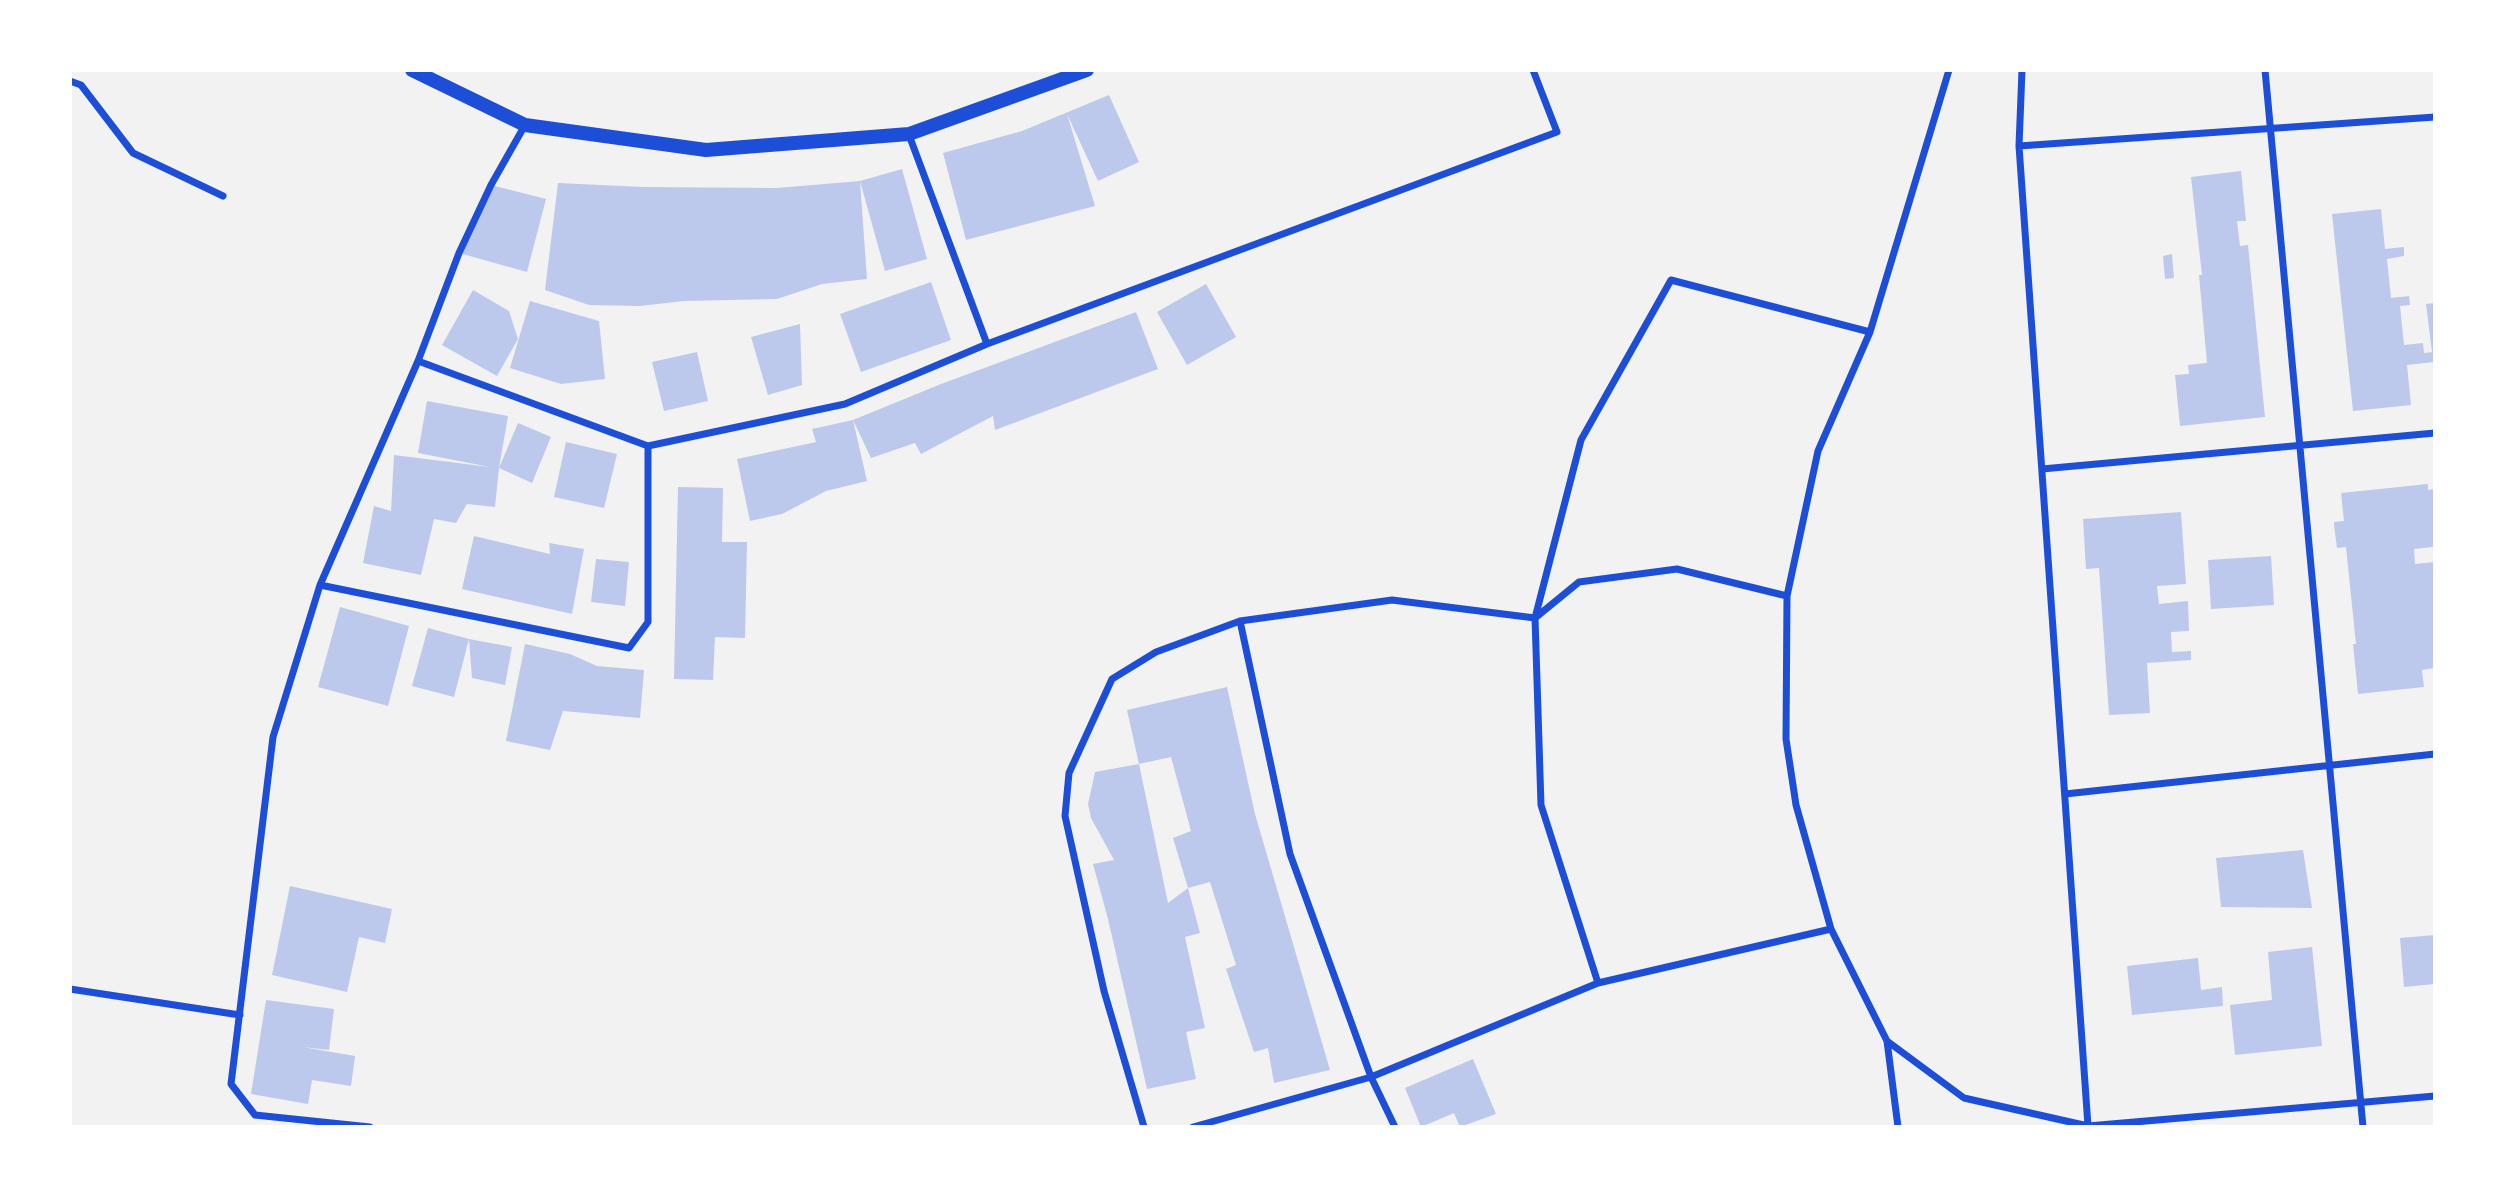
<!DOCTYPE html>
<html>
<head>
<meta charset="utf-8">
<style>
	body { margin:0 }
	#map { position:relative; width:2505px; height:1197px; overflow:hidden; background:#f2f2f2; font-family:"Archivo Narrow",sans-serif }
	canvas { display:block }
	.frame { position:absolute; inset:0; border:72px solid #fff; pointer-events:none }
</style>
</head>
<body>
<div id="map">
<canvas width="2505" height="1197"></canvas>
<div class="frame"></div>
</div>
<script>
const context = document.querySelector('canvas').getContext('2d');
context.lineJoin = 'round';
function paint(path, color) { context.fillStyle = color; context.fill(path, 'evenodd'); }
const toPath = rows => new Path2D(rows.map(r => 'M' + r).join(''));
function strokePath(path, color, width, dash) { context.strokeStyle = color; context.lineWidth = width; context.lineCap = dash ? 'butt' : 'round'; context.setLineDash(dash || []); context.stroke(path); }
const building = toPath([
	[1109,95,1139,162,1098,181,1067,114,1095,206,966,240,943,153,1022,131],
	[902,169,927,259,885,271,860,181],
	[2241,171,2246,221,2237,221,2240,246,2248,245,2265,417,2180,426,2175,375,2189,374,2188,365,2207,363,2199,275,2202,275,2191,177],
	[860,181,867,279,822,284,777,299,684,301,640,306,589,305,545,290,558,183,644,187,777,188],
	[491,185,546,199,527,272,459,253],
	[2381,209,2385,249,2404,247,2404,256,2387,259,2391,298,2409,296,2410,305,2400,306,2404,345,2423,343,2424,353,2433,352,2434,362,2407,365,2411,405,2353,411,2332,214],
	[2172,254,2174,278,2165,279,2163,256],
	[931,282,951,340,861,372,840,314],
	[1206,284,1236,337,1187,365,1157,312],
	[473,290,509,311,518,339,497,376,442,345],
	[530,301,599,321,605,379,561,384,510,368],
	[2435,303,2435,351,2432,352,2426,304],
	[1136,312,1158,369,995,430,993,416,921,454,915,443,871,458,853,420,941,384],
	[800,324,802,385,768,395,751,337],
	[697,352,708,401,664,411,652,362],
	[427,401,508,416,499,468,518,423,551,437,532,483,499,468,495,507,467,504,456,523,434,519,421,575,363,563,374,506,391,511,394,455,490,467,418,453],
	[853,420,867,481,826,491,782,514,750,521,737,459,816,442,812,429],
	[566,442,617,454,604,508,554,497],
	[2428,484,2428,490,2435,489,2433,547,2414,549,2415,564,2435,562,2435,668,2422,670,2424,687,2358,694,2353,644,2356,644,2346,547,2337,548,2334,525,2334,522,2344,521,2341,493],
	[678,487,723,488,722,542,747,542,745,638,715,637,713,680,674,679],
	[2181,512,2186,584,2157,586,2159,604,2188,601,2189,631,2171,632,2172,652,2191,651,2191,660,2147,663,2150,713,2109,715,2099,568,2086,569,2083,519],
	[474,536,550,554,549,543,584,549,572,614,462,589],
	[2271,556,2274,605,2211,609,2208,560],
	[596,559,629,562,625,606,591,602],
	[340,607,409,626,388,706,318,687],
	[428,628,469,639,454,697,412,686],
	[469,639,512,647,505,685,472,678],
	[525,644,570,654,597,666,644,670,640,718,563,711,550,750,506,741],
	[1227,687,1255,814,1330,1070,1274,1083,1268,1048,1254,1052,1226,969,1236,965,1210,882,1188,888,1200,933,1185,937,1205,1028,1186,1032,1196,1079,1147,1089,1108,919,1093,864,1114,860,1091,818,1088,804,1095,772,1139,764,1168,903,1188,888,1173,838,1191,831,1171,757,1139,764,1127,710],
	[2303,850,2312,908,2221,907,2216,858],
	[290,886,392,909,385,943,359,937,347,992,272,975],
	[2435,935,2435,984,2404,987,2400,938],
	[2312,947,2322,1046,2235,1055,2230,1005,2272,1000,2268,952],
	[2198,958,2201,990,2222,987,2223,1006,2132,1015,2127,966],
	[266,1000,334,1009,329,1050,302,1047,355,1056,351,1086,312,1080,308,1104,251,1094],
	[1473,1059,1496,1114,1460,1127,1454,1113,1421,1127,1405,1088]
]);
const minor = toPath([
	[2022,70,2019,146,2088,1126],
	[2265,70,2363,1127],
	[70,81,81,85,133,153,223,196],
	[909,135,987,344],
	[2019,146,2435,117],
	[418,361,648,446,845,404,987,344,1557,132,1533,70],
	[2042,469,2435,433],
	[320,585,629,648,648,622,648,446],
	[1240,621,1290,854,1371,1077,1395,1127],
	[2065,794,2435,754],
	[1598,983,1541,805,1535,618,1581,440,1671,280,1870,332],
	[70,989,240,1015],
	[1887,1041,1964,1098,2088,1126,2435,1096],
	[370,1127,255,1115,231,1084,273,737,320,585,418,361,459,253,491,185,525,125],
	[1144,1127,1104,991,1065,816,1069,773,1112,679,1156,652,1240,621,1392,600,1535,618,1579,582,1677,569,1787,596],
	[1193,1127,1371,1077,1598,983,1831,929],
	[1898,1127,1887,1041,1831,929,1796,805,1786,739,1787,596,1818,451,1870,332,1949,70]
]);
const secondary = toPath([
	[412,70,525,125,706,150,909,134,1087,70]
]);
paint(building, '#bdc9ec');
strokePath(minor, '#1d4ed8', 7);
strokePath(secondary, '#1d4ed8', 14);
</script>
</body>
</html>
